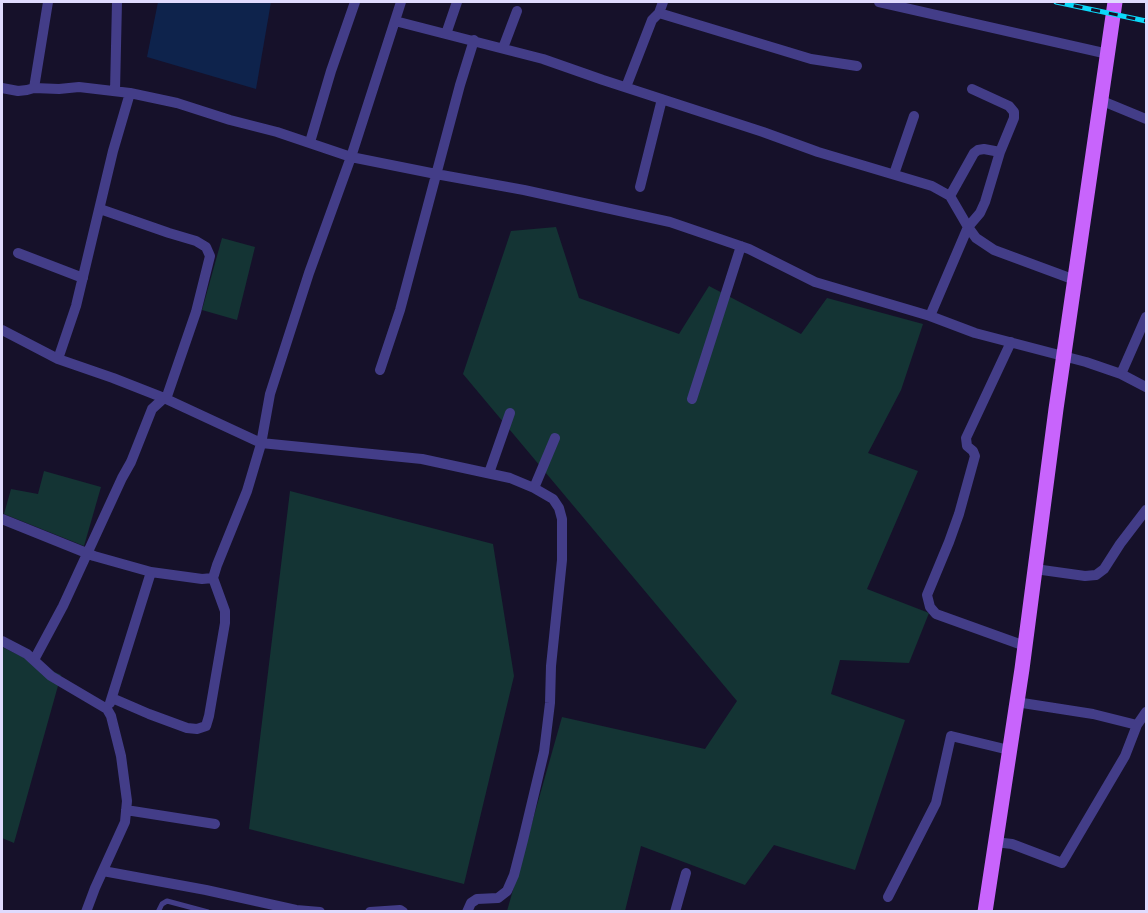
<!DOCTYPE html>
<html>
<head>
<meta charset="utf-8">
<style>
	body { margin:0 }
	#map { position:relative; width:1148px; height:913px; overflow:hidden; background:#16112a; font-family:"Alegreya Sans",sans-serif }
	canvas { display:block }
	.frame { position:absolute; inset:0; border:3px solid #e0dbfe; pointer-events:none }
</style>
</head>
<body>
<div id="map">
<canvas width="1148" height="913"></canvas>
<div class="frame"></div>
</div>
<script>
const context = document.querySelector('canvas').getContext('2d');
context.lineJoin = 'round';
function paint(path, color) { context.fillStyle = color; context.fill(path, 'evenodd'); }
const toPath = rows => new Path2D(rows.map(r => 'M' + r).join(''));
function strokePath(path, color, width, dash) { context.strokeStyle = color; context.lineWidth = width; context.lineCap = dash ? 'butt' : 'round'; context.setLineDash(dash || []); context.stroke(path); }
const green = toPath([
	[556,227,579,298,679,334,709,286,801,334,827,298,923,324,901,390,868,453,918,471,867,589,929,613,909,663,840,660,831,694,905,720,855,870,774,845,745,885,641,846,625,911,507,911,562,717,705,749,737,701,463,374,511,231],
	[222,238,255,247,237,320,202,310],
	[44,471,101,487,84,546,4,514,11,489,38,494],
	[290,491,493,544,514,676,464,884,249,829],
	[2,647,61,675,14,843,2,838]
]);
const water = toPath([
	[158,2,271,2,256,89,147,57]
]);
const path = toPath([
	[2,845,2,843]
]);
const service = toPath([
	[158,912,162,904,167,901,208,912]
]);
const minor = toPath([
	[879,2,1108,54],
	[659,13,811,59,857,66],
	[395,21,543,59,603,80,763,132,818,152,932,186,950,196,968,227,976,238,994,250,1075,280],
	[446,34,457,2],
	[503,48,517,11],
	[626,87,652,20,659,13,663,2],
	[2,88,18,91,27,90,34,88,59,89,79,87,130,93,177,103,230,120,277,132,351,157,436,174,524,190,670,222,749,249,815,282,930,316,975,333,1086,362,1121,374,1146,387],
	[34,88,48,2],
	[115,91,117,2],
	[1100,100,1146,119],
	[310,142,331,71,355,2],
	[894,174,914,116],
	[640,187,662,99],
	[950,196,974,153,978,150,984,149,1000,152],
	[100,209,169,233,196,241,206,247,210,256,196,312,166,399],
	[18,253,83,278],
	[930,316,968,227,980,213,985,202,1000,152,1014,118,1014,112,1009,106,972,89],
	[2,330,58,359,113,378,164,398,261,443,422,459,510,478,534,488,553,499,559,508,562,519,562,560,551,666,550,703,544,752,523,840,514,875,507,891,498,898,477,899,471,903,467,912],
	[1011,342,966,438,967,446,973,451,975,456,959,514,949,542,927,595,930,607,936,614,1025,646],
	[58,359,76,306,113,151,130,93],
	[380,370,400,310,460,85,474,40],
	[1121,374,1146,317],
	[692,399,741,246],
	[489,473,510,413],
	[534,488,555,438],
	[2,519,94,556,151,572,110,703],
	[1035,569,1085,576,1096,575,1104,569,1120,544,1146,510],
	[151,572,202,579,213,578],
	[2,641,27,654,51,676,107,709,111,716,121,756,127,801,125,822,95,888,86,912],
	[34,660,63,606,122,478,131,462,152,409,164,398],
	[112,698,149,714,187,728,197,729,206,726,209,716,225,623,225,611,213,578,217,565,247,491,261,444,270,394,309,273,351,157,401,2],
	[1016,702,1093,714,1137,725],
	[126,810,215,824],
	[995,842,1012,844,1062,863,1125,756,1137,725,1146,712],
	[103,871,206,890,296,910,320,912],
	[888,897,936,803,951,736,1009,750],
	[370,912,400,910,403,912],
	[675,912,686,873]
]);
const primary = toPath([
	[985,912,1022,669,1056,409,1115,2]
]);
const rail = toPath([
	[1056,2,1146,21]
]);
paint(green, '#143434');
paint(water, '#0e234c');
strokePath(path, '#33bab6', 2, [3, 4.5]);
strokePath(service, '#433d88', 5);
strokePath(minor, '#433d88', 10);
strokePath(primary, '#c864fc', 15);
strokePath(rail, '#0bd9fa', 5);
strokePath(rail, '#16112a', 3, [9]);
</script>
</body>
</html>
